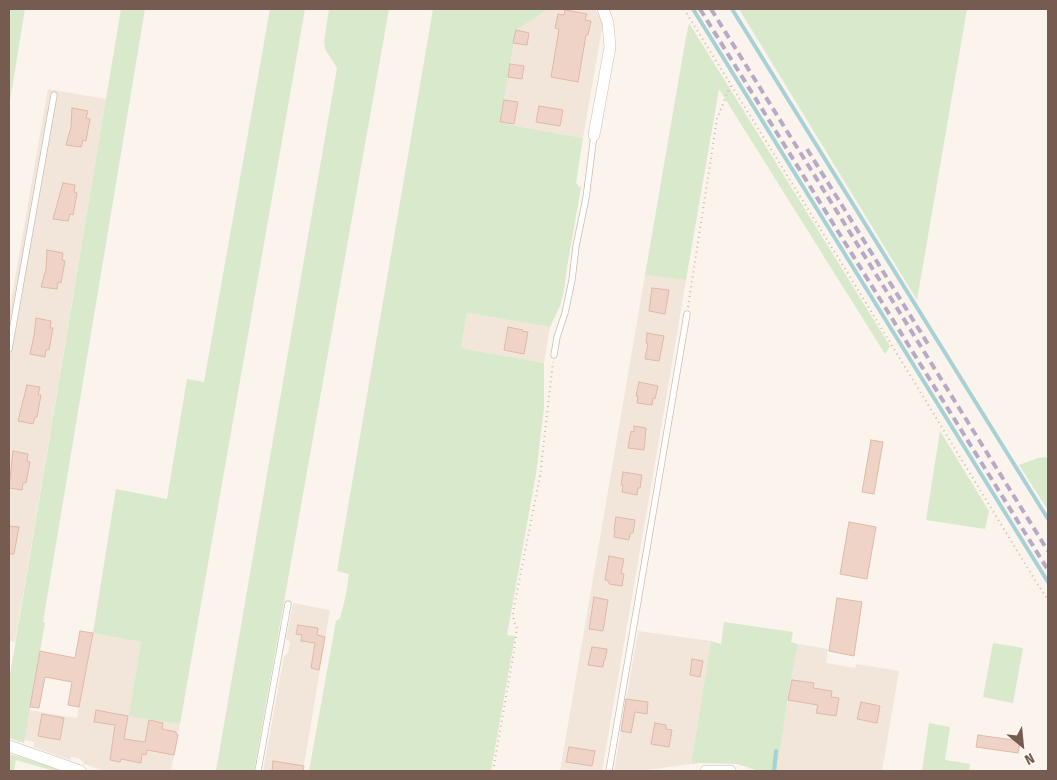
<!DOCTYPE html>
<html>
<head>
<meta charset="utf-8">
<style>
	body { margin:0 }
	#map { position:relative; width:1057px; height:780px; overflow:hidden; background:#fbf4ec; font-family:"Fira Sans Condensed",sans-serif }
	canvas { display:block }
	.frame { position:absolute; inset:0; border:10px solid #755b50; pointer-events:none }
	.north { position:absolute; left:997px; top:720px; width:50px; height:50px; -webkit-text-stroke:4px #fef9f2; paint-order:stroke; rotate:152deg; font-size:14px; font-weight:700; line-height:20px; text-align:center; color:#755b50 }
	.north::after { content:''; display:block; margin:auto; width:18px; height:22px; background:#755b50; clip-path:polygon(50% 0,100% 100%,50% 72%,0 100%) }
</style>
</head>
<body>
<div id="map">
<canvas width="1057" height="780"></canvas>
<div class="frame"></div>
<div class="north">N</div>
</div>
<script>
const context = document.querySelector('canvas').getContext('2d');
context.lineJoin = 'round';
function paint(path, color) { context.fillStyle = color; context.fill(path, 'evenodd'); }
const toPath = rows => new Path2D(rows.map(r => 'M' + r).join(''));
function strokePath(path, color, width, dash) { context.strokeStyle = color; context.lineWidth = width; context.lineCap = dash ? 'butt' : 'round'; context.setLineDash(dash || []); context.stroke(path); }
const residential = toPath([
	[549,9,595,9,603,23,583,138,500,123,516,30],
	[48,89,106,99,15,642,9,641,9,313],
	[645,275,686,280,665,405,602,771,560,771],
	[467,313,550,327,544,363,461,348],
	[293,603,330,610,303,771,263,771,284,656,287,654,289,649,290,642,286,639],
	[638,631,711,641,691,764,640,771,635,770,614,771],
	[93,633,141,642,130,715,180,724,171,771,105,771,84,764,81,760,78,758,71,757,70,760,34,747,34,742,24,740,29,710,77,718],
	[798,644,828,649,826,663,855,668,856,664,899,671,882,771,777,771,789,690]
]);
const green = toPath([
	[9,9,25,9,9,107],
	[121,9,145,9,43,622,45,623,40,651,24,743,9,738,9,681],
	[270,9,305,9,180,724,129,716,141,642,93,633,116,489,167,499,187,379,204,382],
	[329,9,389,9,254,771,216,771,337,68,325,49,324,42],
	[433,9,549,9,516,30,500,123,583,138,576,183,581,188,567,267,564,291,560,306,550,327,467,313,461,348,544,363,544,408,536,474,507,635,515,636,491,771,309,771,336,621,340,618,346,595,349,574,337,571],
	[739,9,967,9,917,300],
	[689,23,890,346,885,354,719,89,686,280,645,275,686,37],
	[940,431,989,511,985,529,926,520],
	[1046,457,1048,461,1048,510,1019,465,1038,458],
	[724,622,793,632,791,642,798,644,789,690,777,771,759,771,737,764,700,763,691,764,711,641,721,644],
	[993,643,1023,648,1013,703,983,697],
	[929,723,950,727,945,760,970,764,969,771,922,771],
	[9,754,17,756,63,771,54,771,16,760,14,771,9,771]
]);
const stream = toPath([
	[693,9,1048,582],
	[732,9,1048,519],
	[774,771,776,751]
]);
const building = toPath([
	[565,10,587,14,585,20,591,21,588,35,586,35,578,82,551,77,559,29,555,28,558,14,564,15,565,10],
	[516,30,529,33,527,45,513,43,516,30],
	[510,64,524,66,522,79,508,77,510,64],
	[504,100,518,102,514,124,500,122,504,100],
	[539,106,563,110,560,126,536,122,539,106],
	[72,108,88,111,86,118,90,119,86,141,83,140,81,147,66,145,71,127,72,108],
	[63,183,75,185,74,192,77,193,73,215,70,214,68,221,53,219,63,183],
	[47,250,63,253,62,260,65,261,61,283,58,282,57,289,41,287,46,269,47,250],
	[652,288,669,290,665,314,649,311,652,288],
	[36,318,51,321,50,328,53,328,49,350,46,350,45,357,30,354,34,336,36,318],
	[508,327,523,330,522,331,528,332,524,354,504,350,508,327],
	[647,333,664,336,659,361,645,359,648,343,646,343,647,333],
	[639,382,658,386,655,399,653,398,652,405,637,403,638,396,636,396,639,382],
	[27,385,40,387,38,395,41,395,37,417,35,417,33,424,18,421,27,385],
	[634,426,646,428,644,450,628,448,631,431,634,432,634,426],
	[871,440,883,442,874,494,862,492,871,440],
	[13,451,28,454,27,461,30,462,26,483,23,483,22,490,9,488,13,451],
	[623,472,642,475,640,488,638,488,637,495,622,492,623,485,621,485,623,472],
	[616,517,635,520,633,533,630,533,629,540,614,537,615,530,614,530,616,517],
	[849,522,876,527,867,579,840,574,849,522],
	[9,526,19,527,14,554,9,554,9,526],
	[609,556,624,559,621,573,624,574,622,586,609,584,609,581,605,580,609,556],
	[594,597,608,600,603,631,589,629,594,597],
	[837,598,862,602,854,656,829,651,837,598],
	[298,625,318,628,317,635,325,637,319,670,311,668,315,643,301,641,302,635,296,634,298,625],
	[80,631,93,633,79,707,68,705,72,682,45,677,39,708,30,707,40,651,75,658,80,631],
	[592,647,607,649,605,660,604,660,603,667,588,665,592,647],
	[692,659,703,661,700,677,690,675,692,659],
	[792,680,814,683,813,688,832,691,831,697,839,698,836,716,816,713,818,705,788,700,792,680],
	[626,699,648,702,647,714,635,712,631,733,621,731,626,699],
	[861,702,880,706,877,723,857,719,861,702],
	[96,710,128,716,124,739,145,742,149,720,163,723,162,729,176,732,176,734,178,735,174,755,147,750,146,755,142,754,141,763,121,759,120,762,110,760,115,725,94,722,96,710],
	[42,714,64,718,60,740,38,736,42,714],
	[655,723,666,725,666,729,672,730,669,747,651,744,655,723],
	[978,735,1020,741,1018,753,976,747,978,735],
	[569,747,595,751,592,766,566,762,569,747],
	[273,761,304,766,303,771,272,771,273,761]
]);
const path = toPath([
	[684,9,855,285,1035,580,1048,600],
	[688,307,717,119,731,84],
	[493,771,514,651,517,626,514,622,513,612,540,476,553,362]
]);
const lane = toPath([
	[9,349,54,95],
	[554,355,557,337,565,313,572,280,576,246,586,198,594,135],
	[258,771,288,604],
	[609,771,687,314]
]);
const street = toPath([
	[594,135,610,47,608,23,603,9],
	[9,746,80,771],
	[706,771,730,771]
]);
const rail = toPath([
	[700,9,1048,570],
	[711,9,1048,551],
	[807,149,928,344]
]);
paint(residential, '#f2e6db');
paint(green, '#d9e9cb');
strokePath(stream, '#a8d1d5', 4);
paint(building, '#efd3c6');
strokePath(building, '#e0b9a7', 1);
strokePath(lane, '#cdbcb2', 7);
strokePath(street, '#cdbcb2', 12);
strokePath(path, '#d4b6a8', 2, [1, 4]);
strokePath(lane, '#fff', 5.5);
strokePath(street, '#fff', 11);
strokePath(rail, '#b7aac6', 4, [8, 5]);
</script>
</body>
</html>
